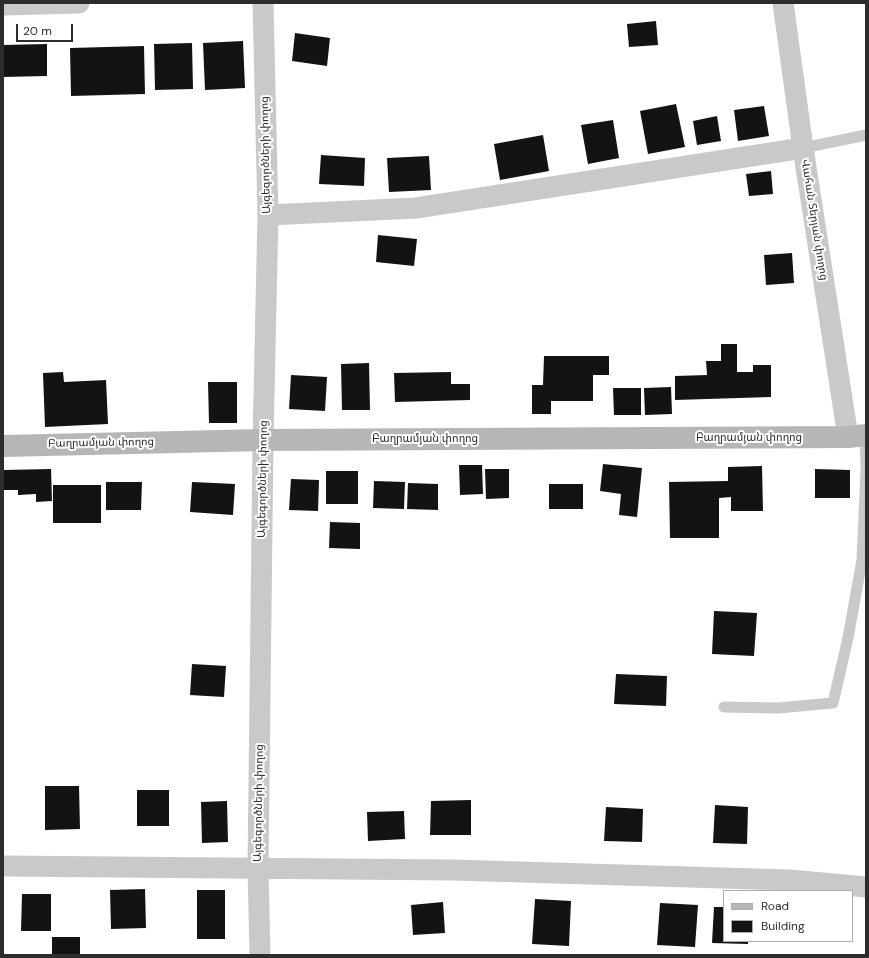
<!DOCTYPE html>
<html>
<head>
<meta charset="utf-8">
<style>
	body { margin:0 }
	#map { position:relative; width:869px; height:958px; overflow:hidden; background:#fff; font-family:"DM Sans",sans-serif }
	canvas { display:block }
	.frame { position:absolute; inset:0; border:4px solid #2c2c2c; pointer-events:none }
	.legend { position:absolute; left:723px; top:890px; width:130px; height:52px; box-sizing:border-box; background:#fff; border:1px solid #ababab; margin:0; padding:5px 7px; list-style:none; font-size:12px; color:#2c2c2c }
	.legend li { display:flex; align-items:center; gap:8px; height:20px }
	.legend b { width:20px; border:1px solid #ababab }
	.scale { position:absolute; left:16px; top:24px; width:57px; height:18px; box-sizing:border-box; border:2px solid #2c2c2c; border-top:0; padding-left:5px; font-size:12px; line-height:14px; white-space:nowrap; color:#2c2c2c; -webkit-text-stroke:3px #fff; paint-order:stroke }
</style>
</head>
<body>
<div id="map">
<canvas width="869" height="958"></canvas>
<div class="frame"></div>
<ul class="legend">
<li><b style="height:5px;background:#b6b6b6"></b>Road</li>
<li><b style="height:11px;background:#131313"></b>Building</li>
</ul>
<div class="scale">20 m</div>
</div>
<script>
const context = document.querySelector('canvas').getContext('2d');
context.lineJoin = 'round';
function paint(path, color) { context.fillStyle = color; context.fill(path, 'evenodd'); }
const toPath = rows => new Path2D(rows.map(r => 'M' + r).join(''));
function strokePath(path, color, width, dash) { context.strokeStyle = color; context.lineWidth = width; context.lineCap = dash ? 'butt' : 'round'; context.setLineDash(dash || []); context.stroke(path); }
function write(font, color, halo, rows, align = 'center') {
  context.font = font + ' "DM Sans","Noto Sans Armenian",sans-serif'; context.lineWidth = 4; context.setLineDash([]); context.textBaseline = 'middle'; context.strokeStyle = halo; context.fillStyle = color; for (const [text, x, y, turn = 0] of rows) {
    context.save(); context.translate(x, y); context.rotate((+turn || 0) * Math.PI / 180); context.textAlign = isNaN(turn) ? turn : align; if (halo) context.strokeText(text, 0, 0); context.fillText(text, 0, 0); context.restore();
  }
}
const building = toPath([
	[656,21,658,45,629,47,627,24],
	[295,33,330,38,327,66,292,61],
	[243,41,245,88,205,90,203,43],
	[192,43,193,89,155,90,154,44],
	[47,44,47,76,3,77,3,45],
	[144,46,145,94,71,96,70,48],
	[676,104,685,147,648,154,640,111],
	[764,106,769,136,738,141,734,110],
	[717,116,721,141,697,145,693,121],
	[613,120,619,158,588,164,581,125],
	[543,135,549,171,500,180,494,144],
	[321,155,365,158,364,186,319,184],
	[429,156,431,190,389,192,387,158],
	[771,171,773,194,749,196,746,174],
	[378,235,417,239,414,266,376,262],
	[792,253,794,283,766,285,764,255],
	[721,344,737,344,737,372,753,372,753,365,771,365,771,397,675,400,675,376,707,375,706,361,721,361],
	[544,356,609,356,609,375,593,375,593,401,551,401,551,414,532,414,532,385,543,385],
	[369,363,370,410,342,410,341,364],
	[63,372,64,382,106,380,108,424,45,427,43,373],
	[451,372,451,384,470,384,470,400,395,402,394,373],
	[291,375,327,377,325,411,289,409],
	[208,382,237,382,237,423,209,423],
	[671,387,672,414,645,415,644,388],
	[613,388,641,388,641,415,614,415],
	[603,464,642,468,637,517,619,515,621,494,600,491],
	[459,465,482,465,483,494,460,495],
	[762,466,763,511,731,511,731,497,719,498,719,538,670,538,669,482,728,481,728,467],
	[51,469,52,501,36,502,36,494,18,495,18,490,3,490,3,470],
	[485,469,509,469,509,498,486,499],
	[815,469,850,470,850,498,815,498],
	[326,471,358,471,358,504,326,504],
	[291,479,319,480,318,511,289,510],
	[374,481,405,482,404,509,373,508],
	[106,482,142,482,141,510,106,510],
	[192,482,235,484,233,515,190,512],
	[408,483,438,484,438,510,407,509],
	[549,484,583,484,583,509,549,509],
	[53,485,101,485,101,523,53,523],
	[330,522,360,523,360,549,329,548],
	[714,611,757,613,754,656,712,654],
	[192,664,226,666,224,697,190,695],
	[616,674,667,676,666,706,614,704],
	[45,786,79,786,80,829,45,830],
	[137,790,169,790,169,826,137,826],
	[471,800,471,835,430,835,431,801],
	[227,801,228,842,202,843,201,802],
	[715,805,748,807,747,844,713,843],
	[606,807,643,809,642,842,604,841],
	[404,811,405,839,368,841,367,812],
	[145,889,146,928,111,929,110,890],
	[197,890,225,890,225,939,197,939],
	[22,894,51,894,51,931,21,931],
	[535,899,571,901,569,946,532,944],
	[443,902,445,933,413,935,411,905],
	[660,903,698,905,695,947,657,945],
	[714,907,724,907,724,941,748,941,748,944,712,943],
	[52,937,80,937,80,955,52,955]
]);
const lane = toPath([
	[803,148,866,135],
	[865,435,866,468],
	[724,707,778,708,833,703,848,638,862,560,866,470]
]);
const street = toPath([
	[783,3,803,148,848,437],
	[3,5,79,3],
	[268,215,416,208,803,148],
	[3,866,453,870,790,880,866,887],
	[260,955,258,867,263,440,268,215,263,3]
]);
const secondary = toPath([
	[3,446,263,440,848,437,866,435]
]);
const streetNames = [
	["Այգեգործների փողոց",266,155,-91],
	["Վահան Տերյան փողոց",814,220,81],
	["Բաղրամյան փողոց",749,438],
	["Բաղրամյան փողոց",425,439],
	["Բաղրամյան փողոց",101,443,-1],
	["Այգեգործների փողոց",263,479,-89],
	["Այգեգործների փողոց",259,803,-89]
];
paint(building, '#131313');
strokePath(lane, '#c9c9c9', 11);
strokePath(street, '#c9c9c9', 21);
strokePath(secondary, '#b6b6b6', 22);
write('11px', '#2c2c2c', '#fff', streetNames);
</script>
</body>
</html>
